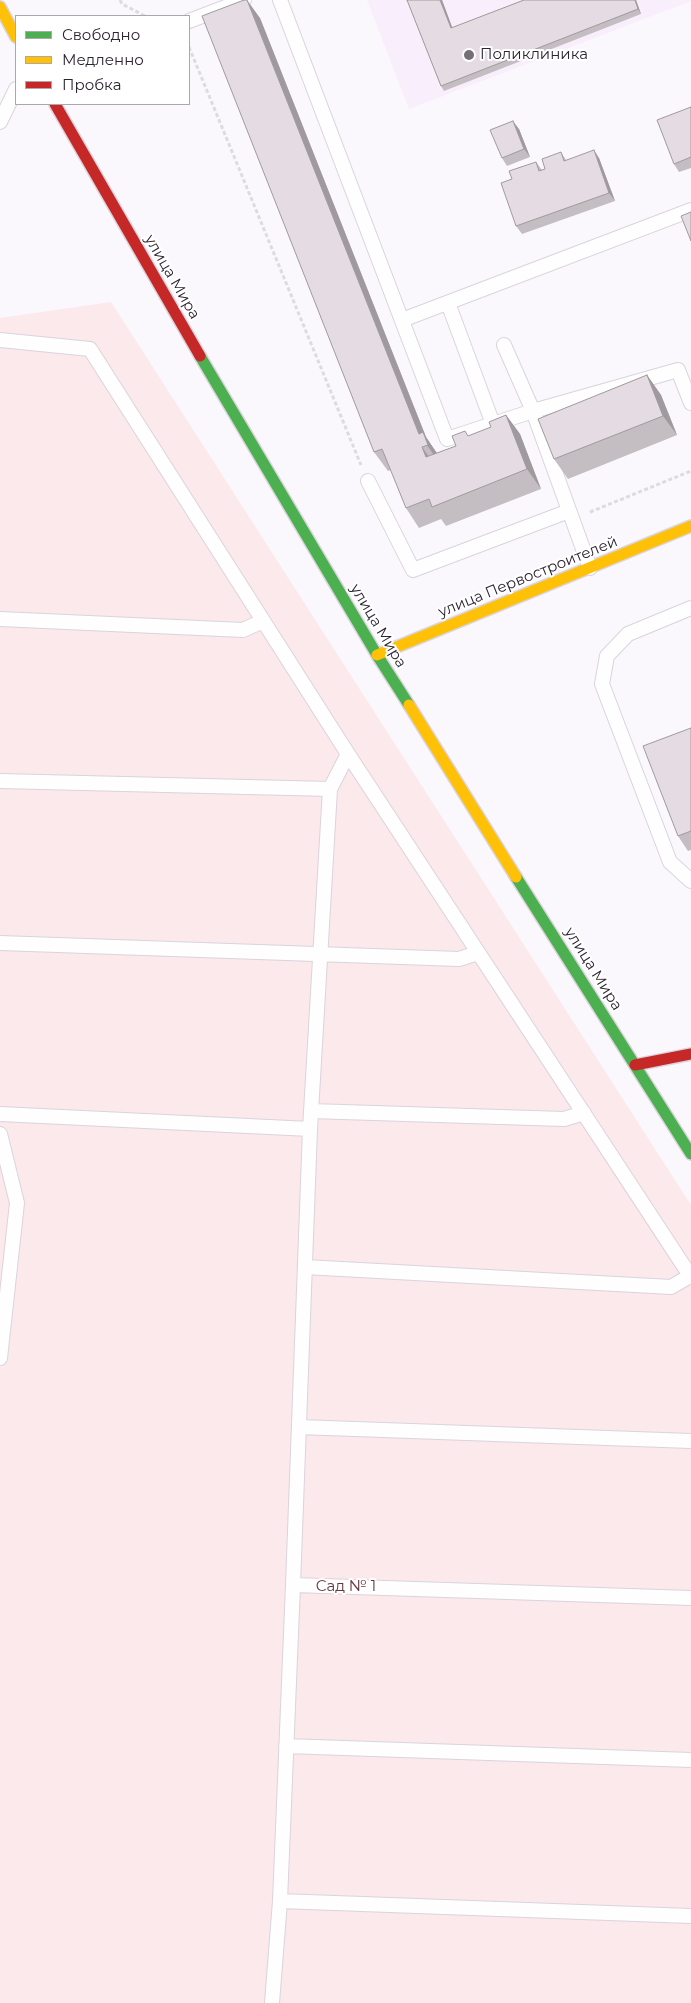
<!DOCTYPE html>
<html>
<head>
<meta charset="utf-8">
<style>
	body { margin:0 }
	#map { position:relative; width:691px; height:2003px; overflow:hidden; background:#faf8fc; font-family:Montserrat,sans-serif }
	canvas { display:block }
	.legend { position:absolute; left:15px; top:15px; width:175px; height:90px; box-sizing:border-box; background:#fff; border:1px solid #aba7ac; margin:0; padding:6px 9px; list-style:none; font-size:15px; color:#2d242f }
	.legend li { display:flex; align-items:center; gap:10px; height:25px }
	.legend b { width:25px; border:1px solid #aba7ac }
</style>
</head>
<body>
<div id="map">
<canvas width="691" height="2003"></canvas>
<ul class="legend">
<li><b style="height:6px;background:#4caf50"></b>Свободно</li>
<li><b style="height:6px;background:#ffc107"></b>Медленно</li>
<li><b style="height:6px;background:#c62828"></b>Пробка</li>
</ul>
</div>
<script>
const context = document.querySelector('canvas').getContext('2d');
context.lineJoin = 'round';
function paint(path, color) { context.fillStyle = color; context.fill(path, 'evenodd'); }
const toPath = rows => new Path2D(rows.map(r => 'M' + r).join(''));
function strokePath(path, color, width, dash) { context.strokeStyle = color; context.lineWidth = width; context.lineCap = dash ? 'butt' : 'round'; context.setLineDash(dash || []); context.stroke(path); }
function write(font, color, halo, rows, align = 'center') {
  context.font = font + ' Montserrat,sans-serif'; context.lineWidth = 4; context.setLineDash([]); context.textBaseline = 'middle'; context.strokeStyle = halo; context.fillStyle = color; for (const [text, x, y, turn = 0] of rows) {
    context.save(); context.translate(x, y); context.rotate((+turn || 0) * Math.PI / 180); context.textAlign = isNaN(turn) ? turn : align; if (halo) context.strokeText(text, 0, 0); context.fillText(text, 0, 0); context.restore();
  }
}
const built = toPath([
	[367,0,691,0,691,1,409,109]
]);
const green = toPath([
	[111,302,691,1205,691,2003,0,2003,0,318]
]);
const path = toPath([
	[120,0,122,4,145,16],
	[189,47,361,465],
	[590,512,691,471]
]);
const lane = toPath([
	[280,0,447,439,533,411,678,370,691,403],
	[189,21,244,0],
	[0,122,16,89],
	[448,303,493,424],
	[402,320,691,210],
	[0,340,90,349,348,754,691,1277],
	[504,345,533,411,590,568],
	[368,481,413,570,569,511],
	[691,608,628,634,607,656,602,684,670,862,691,881],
	[0,619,243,630,263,621],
	[0,781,330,789],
	[0,943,459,959,478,953],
	[311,1111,564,1119,584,1113],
	[0,1114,310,1129],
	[0,1134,17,1203,0,1358],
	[305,1267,671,1287,690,1276],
	[299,1427,691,1441],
	[293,1585,691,1598],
	[286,1746,691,1760],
	[280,1901,691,1916],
	[272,2003,280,1901,293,1585,310,1129,330,789,348,754]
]);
const fast = toPath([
	[200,356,377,655,409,705],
	[516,877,691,1154]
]);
const slow = toPath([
	[0,7,16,37],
	[377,655,691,526],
	[409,705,516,877]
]);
const jam = toPath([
	[55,104,200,356],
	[635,1065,691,1054]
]);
const wall = toPath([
	[407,0,442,0,452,28,524,0,636,0,641,14,444,91,441,86],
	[260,18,426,437,437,453,456,446,469,436,491,427,506,415,520,434,541,489,446,526,441,519,419,528,406,508,391,470,388,471,374,452],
	[691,107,691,168,679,172,674,164],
	[519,129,530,157,507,166,502,158],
	[561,152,566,160,599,158,615,201,522,234,516,226,512,179,536,162,542,170,545,169],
	[647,375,661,395,677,435,568,479,554,459],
	[691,728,691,850,688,851,678,836]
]);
const shadedWall = toPath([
	[247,0,260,18,426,437,436,452,441,465,419,434],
	[440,0,442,0,454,32,451,28],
	[635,0,636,0,641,14,638,9],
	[513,121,519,129,530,157,524,149],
	[594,150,599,158,615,201,609,193],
	[647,375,661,395,677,435,663,416],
	[506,415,520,434,541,489,527,469],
	[422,447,436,467,426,457]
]);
const building = toPath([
	[244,0,247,0,419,434,423,432,428,445,422,447,426,457,456,446,452,436,465,431,468,436,491,427,489,422,506,415,527,469,432,507,429,499,406,508,382,449,374,452,202,16,244,0],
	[407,0,440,0,451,28,524,0,635,0,638,9,441,86,407,0],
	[691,107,691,157,674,164,657,120,691,107],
	[513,121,524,149,502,158,490,130,513,121],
	[594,150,609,193,516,226,501,183,512,179,509,171,536,162,539,171,545,169,542,159,561,152,564,161,594,150],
	[691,212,691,241,681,216,691,212],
	[647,375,663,416,554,459,538,419,647,375],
	[691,728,691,831,678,836,643,746,691,728]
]);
const markers = [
	[469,55,6,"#756e77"]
];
const poiNames = [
	["Поликлиника",480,55]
];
const streetNames = [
	["улица Мира",172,277,60],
	["улица Первостроителей",528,577,-22],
	["улица Мира",378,626,59],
	["улица Мира",593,969,58]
];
const parkNames = [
	["Сад № 1",346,1587]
];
paint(built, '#f9eefc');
paint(green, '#fbe9ec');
strokePath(lane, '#dad4dc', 16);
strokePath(fast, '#dad4dc', 14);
strokePath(slow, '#dad4dc', 14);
strokePath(jam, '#dad4dc', 14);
strokePath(path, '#dddcdd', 3, [4, 2.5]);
strokePath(lane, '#fefeff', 14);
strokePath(fast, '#4caf50', 11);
strokePath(slow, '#ffc107', 11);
strokePath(jam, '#c62828', 11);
paint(wall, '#c4bdc2');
paint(shadedWall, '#a09a9e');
paint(building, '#e4dce2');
strokePath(building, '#a09a9e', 1);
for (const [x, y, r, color] of markers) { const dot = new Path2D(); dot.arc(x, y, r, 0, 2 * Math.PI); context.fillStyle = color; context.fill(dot); strokePath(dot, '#fff', 2); }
write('15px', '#2d242f', '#fff', poiNames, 'left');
write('15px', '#2d242f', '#fff', streetNames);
write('15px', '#6a343b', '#fff', parkNames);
</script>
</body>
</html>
